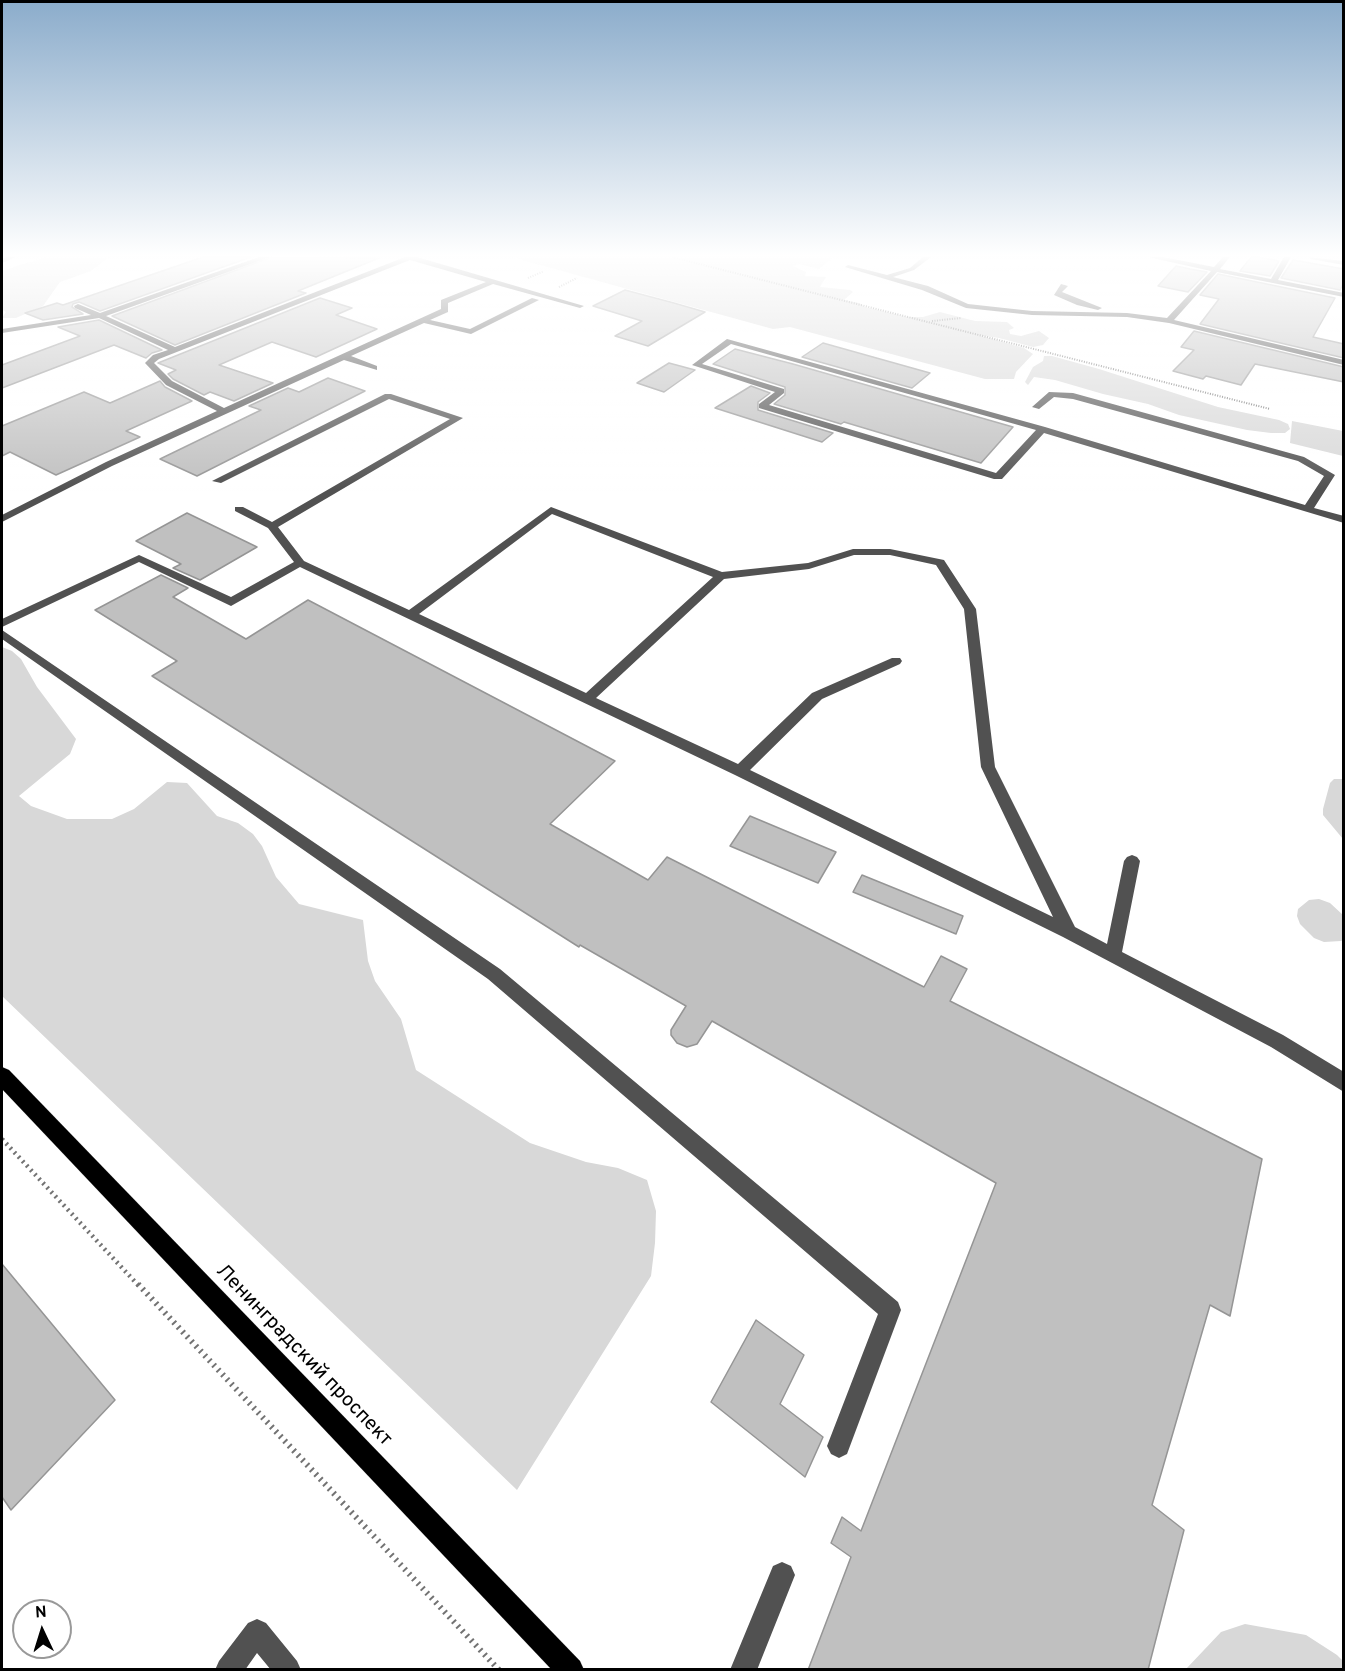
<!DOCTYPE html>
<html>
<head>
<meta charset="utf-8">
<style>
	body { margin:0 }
	#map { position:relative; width:1345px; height:1671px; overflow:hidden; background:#fff; font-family:Overpass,sans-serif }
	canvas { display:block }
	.frame { position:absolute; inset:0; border:3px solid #000; pointer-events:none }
	.north { position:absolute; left:12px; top:1599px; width:60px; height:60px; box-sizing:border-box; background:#fff; border:2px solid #999; border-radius:50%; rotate:356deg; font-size:16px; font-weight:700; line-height:24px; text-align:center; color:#000 }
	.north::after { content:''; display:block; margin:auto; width:21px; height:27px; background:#000; clip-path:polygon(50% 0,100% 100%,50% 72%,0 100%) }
</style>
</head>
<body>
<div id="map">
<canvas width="1345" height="1671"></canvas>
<div class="frame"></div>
<div class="north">N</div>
</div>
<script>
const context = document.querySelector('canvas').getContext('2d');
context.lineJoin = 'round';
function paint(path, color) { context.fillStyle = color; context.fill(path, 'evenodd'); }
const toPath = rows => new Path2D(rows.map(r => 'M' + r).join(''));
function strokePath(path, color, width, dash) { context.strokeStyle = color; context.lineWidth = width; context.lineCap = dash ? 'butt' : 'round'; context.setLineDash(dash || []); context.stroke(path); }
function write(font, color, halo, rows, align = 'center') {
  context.font = font + ' Overpass,sans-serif'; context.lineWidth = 6; context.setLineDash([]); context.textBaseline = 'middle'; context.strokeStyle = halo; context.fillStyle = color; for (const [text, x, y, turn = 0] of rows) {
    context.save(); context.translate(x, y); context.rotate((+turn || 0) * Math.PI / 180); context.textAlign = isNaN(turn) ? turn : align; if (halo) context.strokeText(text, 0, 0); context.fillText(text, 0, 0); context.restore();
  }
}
const green = toPath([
	[45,257,109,257,91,271,60,282,43,306,16,318,2,318,6,312,2,309,2,271],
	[511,257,834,257,819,269,799,264,793,266,806,272,805,276,826,277,820,287,850,290,853,292,844,300,859,303,865,307,907,317,923,317,940,312,975,321,1007,322,1014,328,1009,330,1010,334,1021,336,1039,331,1049,338,1043,345,1033,347,999,338,978,335,1024,348,1033,354,1016,372,1014,379,985,379,790,327,773,329],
	[1044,356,1052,356,1099,369,1218,407,1279,420,1288,424,1290,429,1285,433,1271,433,1247,430,1179,415,1148,404,1103,394,1055,380,1034,377,1028,385,1025,382,1033,367,1043,361],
	[1292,421,1343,431,1343,456,1290,443],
	[2,647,12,651,21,659,37,687,76,739,70,754,19,796,31,806,67,819,112,819,134,809,167,782,187,783,217,816,238,823,253,834,262,846,276,877,299,904,363,920,368,961,375,981,401,1019,416,1070,530,1143,586,1162,618,1168,647,1180,656,1211,655,1243,651,1276,517,1490,2,996],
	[1334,779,1343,779,1343,839,1323,815,1323,809,1330,783],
	[1319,899,1330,903,1343,915,1343,940,1341,941,1324,942,1314,938,1300,924,1297,916,1298,909,1309,900],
	[1245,1624,1306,1635,1337,1655,1343,1661,1343,1669,1186,1669,1221,1632]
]);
const building = toPath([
	[203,257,251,257,100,311,79,302,73,304,72,307,83,314,43,320,25,313,57,303,63,305,203,257],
	[272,257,379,258,298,291,306,293,175,345,112,316,272,257],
	[1251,257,1259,257,1279,261,1270,276,1240,271,1251,257],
	[1293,260,1344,269,1344,283,1340,290,1281,278,1293,260],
	[1176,266,1190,269,1207,272,1188,292,1158,286,1176,266],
	[1218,274,1335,298,1313,337,1344,344,1344,358,1200,324,1219,299,1200,295,1218,274],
	[625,290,674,303,705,312,648,346,615,336,642,321,593,306,625,290],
	[320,298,352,308,336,315,377,329,316,357,272,342,219,365,273,383,234,401,210,392,204,395,173,379,168,374,176,370,158,363,320,298],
	[99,320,162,350,152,353,146,358,114,345,2,388,2,365,80,336,58,327,99,320],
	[1194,331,1344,367,1344,382,1255,364,1241,385,1206,376,1203,379,1173,371,1194,350,1181,347,1194,331],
	[823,343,930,373,912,388,802,357,823,343],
	[735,349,793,364,1013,427,981,463,844,422,841,424,774,404,785,395,785,387,713,364,735,349],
	[669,363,695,370,664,392,637,383,669,363],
	[328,378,365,391,197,476,160,459,261,410,249,406,288,388,299,392,328,378],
	[160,381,165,387,192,401,126,431,140,437,56,475,10,452,2,456,2,426,84,392,110,403,160,381],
	[751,386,770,393,758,402,758,410,833,433,822,442,715,408,751,386],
	[187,513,257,547,200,580,173,568,181,564,136,541,187,513],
	[161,575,188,588,173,597,246,639,308,600,615,761,550,824,648,880,667,857,924,987,941,956,967,969,950,1001,1262,1159,1230,1316,1210,1305,1152,1505,1184,1530,1148,1670,808,1670,851,1557,831,1543,842,1517,861,1531,996,1183,712,1021,697,1044,687,1047,677,1043,671,1035,671,1030,686,1006,580,945,579,947,152,676,177,661,95,610,161,575],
	[750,816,836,852,818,883,730,846,750,816],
	[862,875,963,916,956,934,853,892,862,875],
	[2,1264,115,1400,11,1510,2,1497,2,1264],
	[756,1320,804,1355,780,1404,823,1437,805,1477,711,1402,756,1320]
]);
const pathFar2 = toPath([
	[672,257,1270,409],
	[528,278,544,271],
	[559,287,577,278],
	[932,321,961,318]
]);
const pathFar1 = toPath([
	[2,1139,139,1286]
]);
const path = toPath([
	[138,1284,499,1670]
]);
const minor = toPath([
	[6,257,16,257,2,263,2,259,6,257],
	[259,257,270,257,106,316,175,347,405,257,417,257,584,306,580,308,493,284,448,303,448,312,430,320,470,329,532,298,539,300,471,334,424,323,351,356,377,366,377,370,344,360,112,466,2,522,2,515,106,462,217,411,166,385,145,363,153,355,168,350,99,318,2,333,2,329,91,315,75,308,74,306,78,304,100,313,259,257],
	[410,260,486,282,441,300,441,309,224,408,172,381,154,363,159,359,410,260],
	[923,257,931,257,914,270,893,277,928,286,968,304,1032,311,1127,313,1167,318,1211,271,1148,257,1163,257,1214,267,1223,257,1230,257,1220,269,1271,279,1284,257,1291,257,1278,280,1344,293,1344,297,1217,272,1174,320,1344,360,1344,365,1169,323,1127,317,1032,315,966,308,922,290,845,267,848,265,887,275,910,268,923,257],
	[1308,257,1344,261,1344,265,1311,259,1308,257],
	[1061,284,1068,286,1062,292,1102,308,1098,310,1077,305,1054,295,1061,284],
	[727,339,1045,427,1305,505,1324,476,1298,461,1073,399,1054,397,1039,409,1032,407,1049,392,1073,393,1304,457,1335,475,1314,508,1344,516,1344,523,1044,433,1002,479,994,479,759,408,759,404,775,392,692,365,727,339],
	[731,344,1036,430,996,473,769,405,784,393,784,389,702,364,731,344],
	[385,394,391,394,463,418,278,527,304,561,409,610,551,507,722,572,808,563,853,549,890,549,944,560,976,609,995,767,1075,927,1107,944,1124,861,1127,857,1132,855,1137,857,1140,861,1122,952,1283,1035,1344,1072,1344,1092,1271,1047,1063,937,735,775,300,567,231,606,139,562,2,627,2,619,139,555,231,597,294,562,268,528,235,511,235,507,243,507,272,522,450,419,389,399,221,483,212,481,385,394],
	[552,514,713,577,586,693,419,614,552,514],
	[854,555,890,555,936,565,964,609,981,767,1053,917,750,770,822,699,900,664,902,661,900,658,892,658,812,693,738,764,596,698,724,579,809,569,854,555],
	[2,630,500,969,898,1302,901,1310,847,1454,839,1458,831,1454,827,1446,878,1314,488,979,2,639,2,630],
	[782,1562,791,1566,795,1575,757,1670,730,1670,773,1566,782,1562],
	[257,1619,266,1623,297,1661,301,1670,271,1670,257,1653,245,1670,215,1670,219,1661,248,1623,257,1619]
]);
const major = toPath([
	[2,1067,9,1070,580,1661,584,1670,552,1670,2,1089,2,1067]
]);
const nearStreetnames = [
	["Ленинградский проспект",303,1356,46]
];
paint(green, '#d8d8d8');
paint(building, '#c0c0c0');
strokePath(building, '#959595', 1.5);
strokePath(major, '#dbdbdb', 1);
strokePath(pathFar2, '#737373', 2, [1, 1.5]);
strokePath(pathFar1, '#737373', 4.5, [2, 4]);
strokePath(path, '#737373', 6, [2, 4.5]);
paint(minor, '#515151');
paint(major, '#000');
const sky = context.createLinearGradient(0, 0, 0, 491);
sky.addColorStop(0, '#8baccb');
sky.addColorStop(0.52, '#fff');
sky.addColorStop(1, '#ffffff00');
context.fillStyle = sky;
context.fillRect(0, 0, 1345, 491);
write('20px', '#000', '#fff', nearStreetnames);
</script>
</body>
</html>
